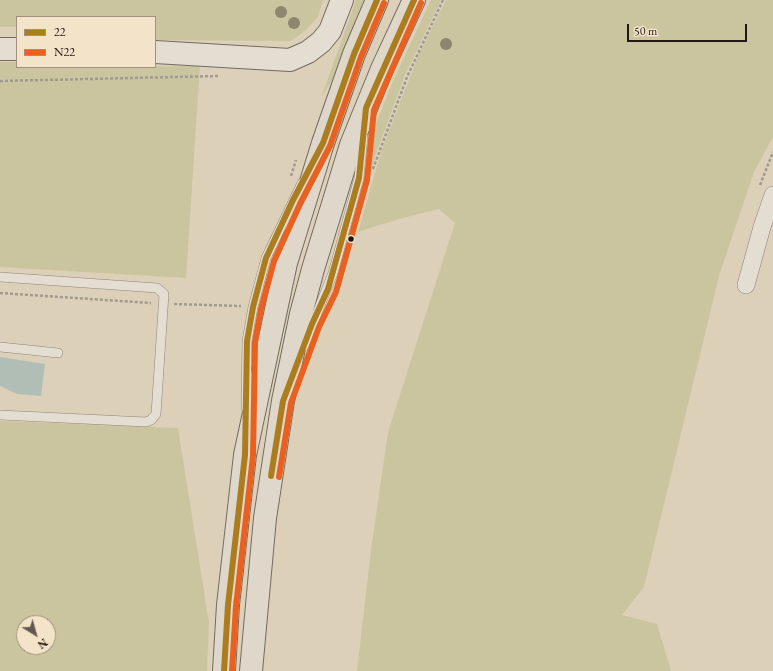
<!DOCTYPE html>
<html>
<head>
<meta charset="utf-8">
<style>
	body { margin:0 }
	#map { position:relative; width:773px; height:671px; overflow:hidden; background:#ddd0b9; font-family:"EB Garamond",serif }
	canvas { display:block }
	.legend { position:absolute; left:16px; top:16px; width:140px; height:52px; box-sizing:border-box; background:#f3e3c8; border:1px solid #a0917f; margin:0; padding:5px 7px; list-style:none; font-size:12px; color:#231711 }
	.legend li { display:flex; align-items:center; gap:8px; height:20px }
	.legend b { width:20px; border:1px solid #a0917f }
	.north { position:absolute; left:16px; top:615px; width:40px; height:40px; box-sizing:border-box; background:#f3e3c8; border:1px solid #a0917f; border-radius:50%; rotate:143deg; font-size:11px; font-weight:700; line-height:16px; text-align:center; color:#231711 }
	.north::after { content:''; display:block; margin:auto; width:14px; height:18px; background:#64584c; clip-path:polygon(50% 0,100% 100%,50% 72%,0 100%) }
	.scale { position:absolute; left:627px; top:24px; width:120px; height:18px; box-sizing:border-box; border:2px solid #231711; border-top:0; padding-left:5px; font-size:12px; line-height:14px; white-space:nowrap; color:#231711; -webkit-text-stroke:3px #f3e3c8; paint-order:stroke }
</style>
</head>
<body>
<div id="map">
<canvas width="773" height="671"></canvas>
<ul class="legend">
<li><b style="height:5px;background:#ab7d1f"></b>22</li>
<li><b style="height:5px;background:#e86121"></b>N22</li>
</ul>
<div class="north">N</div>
<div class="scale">50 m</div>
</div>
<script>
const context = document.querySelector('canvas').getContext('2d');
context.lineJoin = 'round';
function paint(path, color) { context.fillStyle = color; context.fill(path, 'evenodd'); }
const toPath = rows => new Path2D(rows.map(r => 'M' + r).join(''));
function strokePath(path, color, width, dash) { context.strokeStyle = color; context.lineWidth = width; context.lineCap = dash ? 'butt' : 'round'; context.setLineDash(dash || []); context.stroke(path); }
const green = toPath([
	[0,0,323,0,318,17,306,30,291,41,155,40,155,17,17,17,17,27,0,27],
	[356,0,365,0,333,78,321,98],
	[431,0,441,0,405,75,376,154,354,230,350,230,366,170,369,148,377,121,393,81],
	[446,0,773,0,773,137,754,172,719,276,644,587,622,615,657,624,671,671,357,671,371,550,388,432,455,223,439,209,399,219,358,232,381,152,394,118,419,54],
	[0,62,17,62,17,67,200,66,186,278,0,267],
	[0,421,178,428,209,623,207,671,0,671],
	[24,623,48,623,48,647,24,647]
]);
const water = toPath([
	[0,357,45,364,41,396,17,394,0,386]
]);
const path = toPath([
	[0,81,219,76],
	[373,169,407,77,443,0],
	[291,176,296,160],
	[760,185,773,152],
	[0,293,151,303],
	[174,304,241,306]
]);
const lane = toPath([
	[0,277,157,288,164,294,156,414,151,420,146,422,0,415],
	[304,346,333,273,359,178,363,136],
	[0,347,58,353],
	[246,408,247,341,253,307,266,258,302,183]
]);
const street = toPath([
	[746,285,762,227,773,195]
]);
const secondary = toPath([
	[0,49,17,49],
	[155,52,290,60,308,52,321,42,330,31,342,0]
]);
const primary = toPath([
	[224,671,228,605,245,455,286,263,323,143,354,54,377,0],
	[251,671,265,518,283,401,301,314,313,269,351,145,382,69,414,0]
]);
const bus1 = toPath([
	[271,476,283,401,312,324,328,289,359,178,366,108,414,0],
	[224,671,228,605,245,455,247,341,253,307,266,258,293,200,323,143,354,54,377,0]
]);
const bus2 = toPath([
	[279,477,291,403,319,327,336,292,367,180,374,110,421,3],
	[232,671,236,606,253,456,255,342,261,309,274,261,300,204,330,146,361,57,384,3]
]);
const trees = [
	[281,12],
	[294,23],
	[446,44]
];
const markers = [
	[351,239,3.5,"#231711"]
];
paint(green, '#cac59e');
paint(water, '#b0beb6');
strokePath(lane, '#8d8477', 10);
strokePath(street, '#8d8477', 18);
strokePath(secondary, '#736b60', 24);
strokePath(primary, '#736b60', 24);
strokePath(path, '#a09a91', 2.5, [3, 2]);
strokePath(lane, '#e4ddd2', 9);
strokePath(street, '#e4ddd2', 17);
strokePath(secondary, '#e4ddd2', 22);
strokePath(primary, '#dfd7ca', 22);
strokePath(bus1, '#ab7d1f', 6);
strokePath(bus2, '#e86121', 6);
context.fillStyle = '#8f8670';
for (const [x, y] of trees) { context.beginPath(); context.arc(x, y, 6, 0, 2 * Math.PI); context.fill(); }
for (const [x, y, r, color] of markers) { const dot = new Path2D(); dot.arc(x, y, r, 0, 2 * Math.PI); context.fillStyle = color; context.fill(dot); strokePath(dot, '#f3e3c8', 1.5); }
</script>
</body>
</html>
